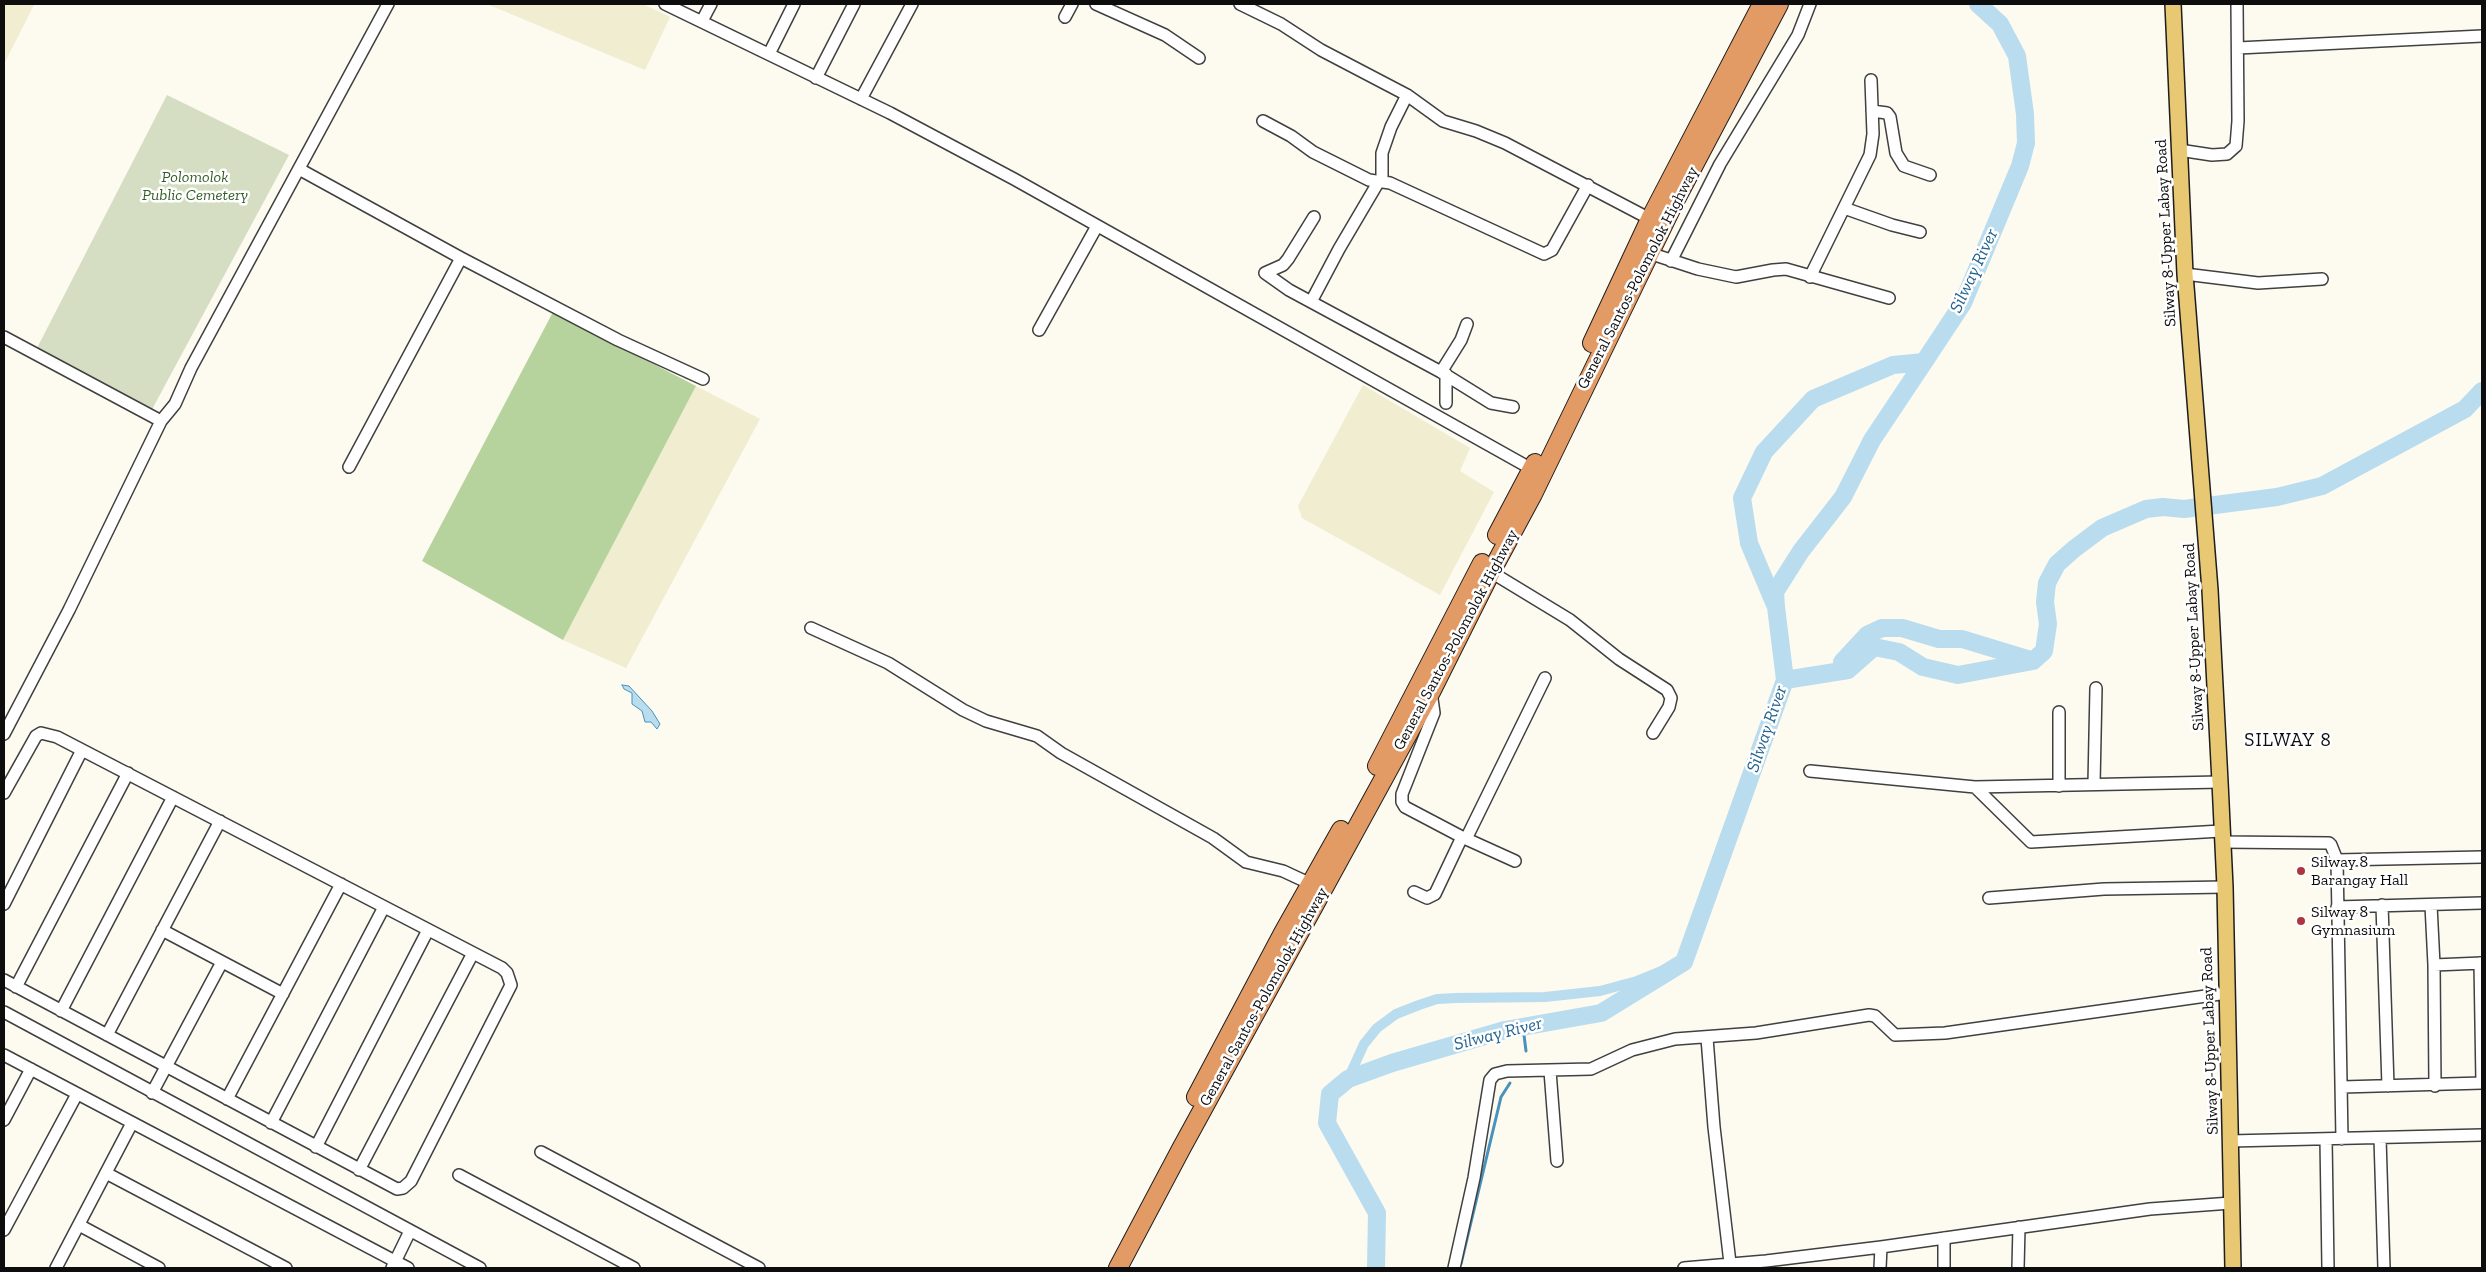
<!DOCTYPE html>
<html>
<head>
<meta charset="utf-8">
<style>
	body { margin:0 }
	#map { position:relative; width:2486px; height:1272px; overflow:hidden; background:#fdfaef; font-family:"Zilla Slab",serif }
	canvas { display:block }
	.frame { position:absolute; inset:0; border:5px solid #0d0d0d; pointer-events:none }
</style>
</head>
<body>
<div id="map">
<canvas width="2486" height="1272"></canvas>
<div class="frame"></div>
</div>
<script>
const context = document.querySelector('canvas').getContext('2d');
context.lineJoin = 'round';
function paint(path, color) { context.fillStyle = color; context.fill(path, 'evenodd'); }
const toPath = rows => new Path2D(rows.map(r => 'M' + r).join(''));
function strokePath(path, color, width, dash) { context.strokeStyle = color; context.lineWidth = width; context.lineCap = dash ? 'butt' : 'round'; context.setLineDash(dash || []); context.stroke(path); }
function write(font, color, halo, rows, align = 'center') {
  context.font = font + ' "Zilla Slab",serif'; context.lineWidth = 5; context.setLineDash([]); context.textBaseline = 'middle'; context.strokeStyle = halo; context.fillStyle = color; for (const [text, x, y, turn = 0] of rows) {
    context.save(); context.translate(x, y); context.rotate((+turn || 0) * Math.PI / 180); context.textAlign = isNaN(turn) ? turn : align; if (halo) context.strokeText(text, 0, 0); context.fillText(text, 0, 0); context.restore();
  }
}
const farmland = toPath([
	[4,4,34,5,4,64],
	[487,4,643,4,670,17,645,70],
	[1363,385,1470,448,1460,471,1494,492,1440,595,1302,518,1298,506],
	[696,386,760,419,626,668,563,640]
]);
const forest = toPath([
	[553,312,696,386,563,640,422,561]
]);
const cemetery = toPath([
	[167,95,289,155,149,415,35,352]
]);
const water = toPath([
	[622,685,629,686,652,711,660,724,657,729,651,722,645,722,642,711,632,704,632,693,624,689,622,685]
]);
const stream = toPath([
	[1523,1027,1526,1051],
	[1461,1264,1501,1097,1510,1083]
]);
const canal = toPath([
	[1348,1079,1364,1044,1377,1028,1396,1014,1419,1005,1437,999,1456,998,1545,997,1600,991,1637,981,1684,962]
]);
const river = toPath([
	[1776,607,1775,592,1801,551,1843,497,1872,440,1924,362],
	[1842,662,1867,635,1882,628,1902,628,1939,639,1962,639,2031,660],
	[1785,680,1848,670,1874,647,1899,652,1923,667,1958,675,2033,661,2044,651,2048,624,2045,602,2047,583,2057,564,2074,549,2102,528,2146,509,2163,507,2184,509,2277,497,2322,486,2465,409,2482,391],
	[1376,1268,1377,1213,1327,1123,1330,1094,1348,1079,1392,1063,1505,1030,1601,1013,1684,962,1785,680,1776,607,1749,543,1742,498,1764,452,1813,399,1893,365,1924,362,1963,303,2020,166,2026,143,2025,114,2017,56,2000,24,1978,4]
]);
const minor = toPath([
	[665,4,890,113,1014,179,1537,472],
	[1096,4,1165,35,1199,58],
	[1240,4,1281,24,1321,50,1407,95,1443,121,1476,131,1505,143,1650,219],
	[1065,17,1072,4],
	[702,21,711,4],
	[2238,48,2482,36],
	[769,54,794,4],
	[816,78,854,4],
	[861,99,912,4],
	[1872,111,1887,113,1890,117,1896,153,1904,166,1930,175],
	[1263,121,1291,136,1313,152,1369,180,1390,183,1544,254,1552,250,1588,185],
	[2179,150,2212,155,2227,154,2236,146,2238,121,2237,4],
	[299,169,461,258,618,340,703,379],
	[1382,180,1382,153,1391,127,1407,95],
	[1844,208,1892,225,1920,232],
	[1314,217,1288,259,1283,265,1265,273,1289,290,1441,372,1461,340,1467,324],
	[1649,253,1698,269,1736,277,1773,270,1786,269,1889,298],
	[1671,261,1720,164,1798,35,1810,4],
	[2185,274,2258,283,2322,279],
	[1810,277,1870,155,1873,134,1871,80],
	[1312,300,1339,249,1379,181],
	[1039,330,1097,226],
	[4,337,161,421],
	[1441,372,1491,403,1513,407],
	[1446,374,1446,403],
	[349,467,461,258],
	[1491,572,1570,620,1619,659,1667,690,1671,698,1669,707,1653,733],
	[811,628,888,663,963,710,986,721,1037,736,1061,753,1213,838,1246,862,1283,871,1311,884],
	[1431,692,1434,713,1402,794,1402,802,1405,807,1462,837,1515,861],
	[2059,712,2059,786],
	[4,734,69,610,161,421,175,404,191,368,388,4],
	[1810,771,1975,787,2220,782],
	[2094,784,2096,688],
	[1975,787,2031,842,2221,831],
	[4,793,36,736,41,733,57,737,502,968,507,973,511,985,411,1181,403,1188,397,1189,4,980],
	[1466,839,1545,678],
	[2222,842,2329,843,2331,845,2337,860,2342,1139],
	[2337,860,2482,857],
	[1414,892,1427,898,1435,894,1462,837],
	[1989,898,2104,889,2225,887],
	[4,904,82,750],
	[2382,905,2388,1086],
	[2431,905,2434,965,2435,1086],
	[2337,907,2482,903],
	[162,930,283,994],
	[2480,963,2482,1083],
	[2434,965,2482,963],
	[16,987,128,773],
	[61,1011,173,797],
	[4,1012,480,1268],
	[107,1035,220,821],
	[1707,1038,1714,1127,1730,1263],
	[4,1055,408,1268],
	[1550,1071,1557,1161],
	[2342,1087,2482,1083],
	[152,1093,222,962],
	[227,1099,341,884],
	[4,1120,31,1069],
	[271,1123,384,907],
	[2380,1138,2384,1268],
	[2326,1139,2328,1268],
	[2230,1141,2482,1135],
	[316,1147,428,930],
	[541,1152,759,1268],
	[359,1170,473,953],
	[106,1173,286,1268],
	[459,1175,634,1268],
	[79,1225,159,1268],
	[4,1230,77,1094],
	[56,1268,132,1123],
	[392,1268,410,1231],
	[1454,1268,1474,1178,1490,1080,1495,1074,1507,1071,1591,1069,1632,1050,1675,1039,1756,1033,1869,1015,1875,1016,1895,1035,1945,1033,2227,993],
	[1684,1268,1766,1261,1881,1247,2150,1209,2231,1203],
	[1880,1268,1881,1247],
	[1944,1268,1944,1238],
	[2018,1268,2019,1227]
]);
const major = toPath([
	[2173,4,2185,274,2210,590,2220,782,2225,887,2233,1268]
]);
const highway = toPath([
	[1592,343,1650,219,1762,4],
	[1497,535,1535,463],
	[1377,766,1482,563],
	[1196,1097,1283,933,1341,830],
	[1118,1268,1181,1149,1431,692,1491,572,1533,494,1676,199,1779,4]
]);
const markers = [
	[2301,871,5,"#ad353f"],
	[2301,921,5,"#ad353f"]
];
const parkNames = [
	["Polomolok",195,177],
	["Public Cemetery",195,195]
];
const streetNames = [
	["Silway 8-Upper Labay Road",2166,233,-93],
	["General Santos-Polomolok Highway",1638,278,-63],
	["Silway 8-Upper Labay Road",2194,637,-93],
	["General Santos-Polomolok Highway",1456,640,-62],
	["General Santos-Polomolok Highway",1264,997,-61],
	["Silway 8-Upper Labay Road",2210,1041,-92]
];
const poiNames = [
	["Silway 8",2311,862],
	["Barangay Hall",2311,880],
	["Silway 8",2311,912],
	["Gymnasium",2311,930]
];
const waterNames = [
	["Silway River",1974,271,-65],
	["Silway River",1767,729,-71],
	["Silway River",1498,1034,-14]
];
const quarterNames = [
	["SILWAY 8",2288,741]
];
paint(farmland, '#f0edd1');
paint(forest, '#b7d39d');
paint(cemetery, '#d5ddc2');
paint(water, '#b9dcef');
strokePath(water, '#4892bd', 1);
strokePath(stream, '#4892bd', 3);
strokePath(canal, '#b9dcef', 10);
strokePath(river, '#b9dcef', 18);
strokePath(minor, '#404040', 14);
strokePath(major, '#1e1e1e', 18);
strokePath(highway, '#1e1e1e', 20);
strokePath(minor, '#fff', 11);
strokePath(major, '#e9c873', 15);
strokePath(highway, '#e39b66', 18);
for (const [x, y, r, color] of markers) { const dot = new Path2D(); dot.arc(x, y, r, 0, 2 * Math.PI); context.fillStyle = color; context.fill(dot); strokePath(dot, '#fff', 2); }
write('italic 16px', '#325d25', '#fff', parkNames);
write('16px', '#0d0d0d', '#fff', streetNames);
write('16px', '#0d0d0d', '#fff', poiNames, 'left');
write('italic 18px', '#256590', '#fff', waterNames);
context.letterSpacing = '1px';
write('19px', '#0d0d0d', '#fff', quarterNames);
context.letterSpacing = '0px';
</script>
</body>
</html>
